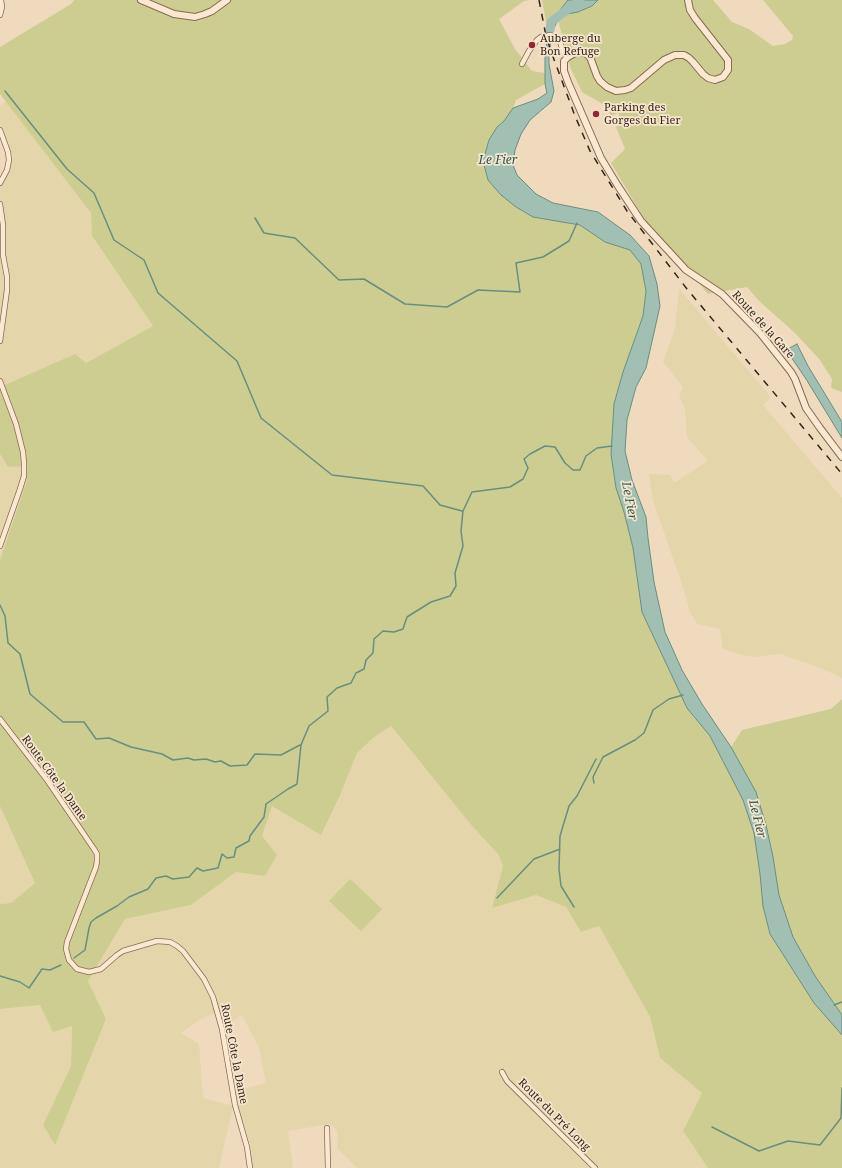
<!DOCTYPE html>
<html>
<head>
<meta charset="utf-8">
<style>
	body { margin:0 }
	canvas { display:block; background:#efdabd }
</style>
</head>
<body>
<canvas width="842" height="1168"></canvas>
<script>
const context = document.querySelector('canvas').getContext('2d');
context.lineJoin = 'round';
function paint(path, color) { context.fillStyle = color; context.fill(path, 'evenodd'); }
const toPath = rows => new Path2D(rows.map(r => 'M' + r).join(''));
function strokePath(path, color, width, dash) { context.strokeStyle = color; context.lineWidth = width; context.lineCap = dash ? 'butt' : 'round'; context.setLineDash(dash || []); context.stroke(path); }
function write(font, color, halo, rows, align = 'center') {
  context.font = font + ' "Noto Serif",serif'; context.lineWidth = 3.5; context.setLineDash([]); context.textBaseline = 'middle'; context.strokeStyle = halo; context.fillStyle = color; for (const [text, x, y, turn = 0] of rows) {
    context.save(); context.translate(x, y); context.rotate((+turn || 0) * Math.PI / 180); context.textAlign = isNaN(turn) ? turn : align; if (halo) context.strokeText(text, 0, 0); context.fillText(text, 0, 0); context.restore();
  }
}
const farmland = toPath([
	[6,101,91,213,92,237,153,326,86,363,75,354,0,387,0,184,13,157,0,123,0,106],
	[679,288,711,327,771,397,763,405,842,498,842,678,821,668,780,654,753,657,734,653,723,649,720,629,697,624,690,612,683,587,653,501,649,474,670,475,674,483,708,461,687,437,685,409,679,397,683,387,663,362,675,329],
	[0,454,8,467,27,465,27,480,0,560],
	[391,726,401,739,472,826,498,854,503,866,492,908,536,895,566,907,581,932,599,926,650,1017,660,1058,702,1093,683,1131,708,1168,357,1168,337,1148,338,1132,330,1124,288,1131,293,1168,252,1168,251,1146,241,1117,235,1091,266,1083,259,1048,242,1015,224,1027,220,1010,201,1019,181,1033,199,1044,203,1098,233,1106,219,1168,26,1168,26,1167,21,1168,0,1168,0,1009,40,1005,72,1026,71,1066,43,1125,55,1144,106,1019,88,981,125,919,191,905,236,872,262,836,271,806,341,793,357,753,373,738],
	[0,806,35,883,11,903,0,904]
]);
const green = toPath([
	[74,0,531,0,524,1,499,19,515,49,532,71,545,73,545,84,516,100,513,108,504,121,497,127,489,140,488,180,501,195,516,207,533,217,580,225,605,242,630,250,641,264,646,291,643,316,623,372,613,473,616,488,624,512,633,548,642,612,687,708,710,736,743,800,754,833,760,874,763,906,770,934,814,1003,842,1035,842,1168,708,1168,683,1131,702,1093,660,1058,650,1017,599,926,581,932,566,907,536,895,492,908,503,866,498,854,472,826,391,726,373,738,357,753,341,793,321,835,272,806,262,836,277,855,265,876,236,872,191,905,125,919,88,981,106,1019,55,1145,43,1125,71,1066,72,1026,53,1032,40,1005,0,1009,0,904,11,903,35,883,0,806,0,560,27,480,27,466,8,467,0,454,0,387,75,354,86,363,153,326,92,236,91,213,0,94,0,47,71,4],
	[542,0,568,0,553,19,548,32],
	[598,0,713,0,732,22,749,29,773,46,785,44,792,40,793,36,763,0,842,0,842,392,831,388,832,379,820,360,795,333,759,301,747,287,708,294,643,217,611,163,625,149,616,127,623,123,618,113,611,116,606,106,582,92,571,69,558,20,567,14,578,12,592,6],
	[842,699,842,1015,815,976,793,937,779,895,773,857,766,825,756,792,731,747,742,730,831,709],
	[350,879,382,909,361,931,329,901]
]);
const water = toPath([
	[568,0,598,0,592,6,578,12,567,14,558,20,552,32,549,54,549,64,554,91,551,102,530,120,521,134,515,150,513,165,517,175,536,194,553,203,598,212,630,235,649,256,657,284,660,306,646,368,636,387,627,420,625,451,632,480,646,517,648,538,654,582,665,632,682,670,702,704,731,747,756,792,766,825,773,857,779,895,793,937,815,976,842,1015,842,1035,814,1003,770,934,763,906,760,874,754,833,743,800,710,736,687,708,642,612,633,548,624,512,616,488,611,454,614,404,623,372,643,316,646,291,641,264,630,250,605,242,580,225,533,217,516,207,501,195,488,180,483,161,489,140,497,127,504,121,513,108,538,99,547,93,545,84,545,57,548,32,553,19,568,0],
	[797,344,808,366,842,422,842,438,806,379,787,351,786,350,797,344]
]);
const stream = toPath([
	[5,91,67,169,94,193,114,240,144,260,158,293,237,361,261,418,332,475,423,486,440,505,462,511],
	[255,218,264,233,295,238,339,280,364,279,405,304,447,307,478,290,520,292,516,263,543,257,569,241,577,223],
	[0,605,5,616,8,643,20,654,30,694,63,722,84,722,96,739,109,738,131,747,162,754,173,760,188,758,194,760,206,759,215,762,221,761,230,766,247,765,255,754,281,755,300,745],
	[594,783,593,777,603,757,635,740,644,733,653,710,669,699,683,695],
	[497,898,534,859,560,849],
	[574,907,561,886,559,869,560,836,569,806,577,796,596,759],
	[74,958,85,950,89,928,91,922,96,918,117,906,129,897,148,889,156,878,166,876,173,879,189,877,197,868,203,871,218,868,222,854,227,858,234,857,236,848,249,841,250,836,264,817,266,804,288,789,297,784,301,745,309,726,328,711,327,697,337,688,351,683,356,673,364,669,366,660,373,653,374,639,383,631,394,632,403,629,407,617,431,602,450,596,456,586,455,573,463,546,461,531,463,511,472,492,510,487,523,479,528,468,524,459,530,454,545,446,555,447,565,463,573,470,580,470,586,456,597,448,612,446],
	[0,976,20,982,29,988,42,969,50,970,61,965],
	[834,1005,842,1002],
	[712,1127,759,1151,788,1141,820,1145,841,1118,842,1088]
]);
const river = toPath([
	[550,30,551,22,580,0]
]);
const minor = toPath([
	[0,15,2,7,1,0],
	[522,64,529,51,537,40,541,37,550,35,559,38,563,52,568,57],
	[0,130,8,152,9,160,7,170,0,183],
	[0,204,3,225,3,255,7,277,7,290,0,341],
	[0,381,16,424,23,452,24,463,24,476,20,489,0,546],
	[0,719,47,780,94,849,97,854,97,861,96,867,67,942,66,949,69,960,77,969,89,972,101,969,117,955,123,951,157,941,170,942,177,946,183,951,204,979,213,997,222,1029,235,1105,247,1147,250,1168],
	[502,1072,507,1081,595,1168],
	[327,1128,328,1168]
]);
const tertiary = toPath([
	[141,0,174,14,195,17,205,14,212,11,227,0],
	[688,0,690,10,695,18,728,60,728,70,723,77,715,80,708,78,703,74,693,62,689,58,684,55,675,55,664,60,631,88,625,90,616,91,607,87,600,81,597,76,590,57,585,53,578,52,575,53,568,57,564,61,564,71,568,82,601,158,618,186,641,221,686,270,722,294,760,333,791,372,795,379,806,408,820,428,842,457]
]);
const rail = toPath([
	[539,0,546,36,552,54,575,116,590,151,627,211,687,289,842,474]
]);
const markers = [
	[532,45,4,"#982432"],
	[596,114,4,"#982432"]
];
const poiNames = [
	["Auberge du",540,39],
	["Bon Refuge",540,52],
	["Parking des",604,108],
	["Gorges du Fier",604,121]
];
const streetNames = [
	["Route de la Gare",763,325,48],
	["Route Côte la Dame",54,778,54],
	["Route Côte la Dame",234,1054,79],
	["Route du Pré Long",554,1115,45]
];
const waterNames = [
	["Le Fier",498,161],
	["Le Fier",629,501,79],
	["Le Fier",757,819,76]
];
paint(farmland, '#e5d5aa');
paint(green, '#cdcd91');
paint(water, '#a1c0b3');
strokePath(water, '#688e80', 1);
strokePath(stream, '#688e80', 1.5);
strokePath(river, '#a1c0b3', 9);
strokePath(minor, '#876a56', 6);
strokePath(tertiary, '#876a56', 8);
strokePath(minor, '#fae9d0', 4.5);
strokePath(tertiary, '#fae9d0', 6);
strokePath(rail, '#36251b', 1.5, [7, 7]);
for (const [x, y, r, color] of markers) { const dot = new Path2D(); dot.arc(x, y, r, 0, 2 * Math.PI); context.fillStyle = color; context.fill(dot); strokePath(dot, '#f6e5cd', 1.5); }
write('11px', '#36251b', '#f6e5cd', poiNames, 'left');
write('11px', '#36251b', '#f6e5cd', streetNames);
write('italic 12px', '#2a574e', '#f6e5cd', waterNames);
</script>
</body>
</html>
